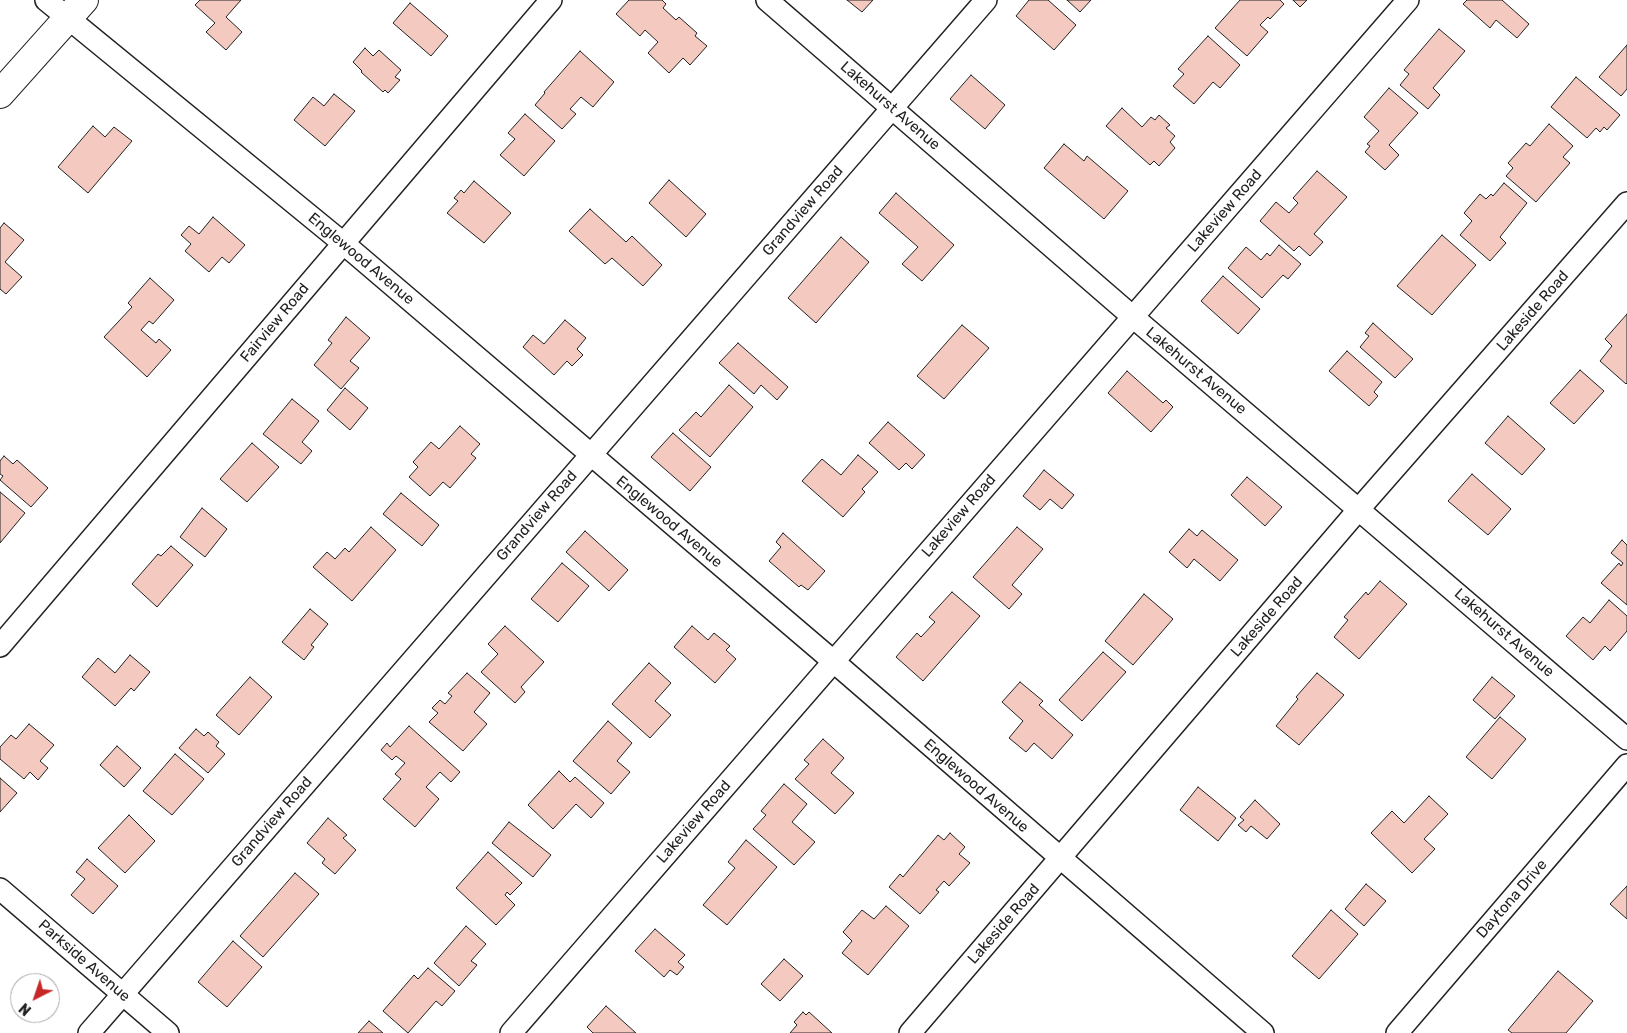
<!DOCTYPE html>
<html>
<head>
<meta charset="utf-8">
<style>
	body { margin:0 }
	#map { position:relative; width:1627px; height:1033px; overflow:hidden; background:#fff; font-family:Rubik,sans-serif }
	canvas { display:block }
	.north { position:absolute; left:10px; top:973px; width:50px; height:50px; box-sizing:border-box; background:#fff; border:1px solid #a7a7a7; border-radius:50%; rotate:221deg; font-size:14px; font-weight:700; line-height:20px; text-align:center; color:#222 }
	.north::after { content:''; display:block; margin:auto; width:18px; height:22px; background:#c62828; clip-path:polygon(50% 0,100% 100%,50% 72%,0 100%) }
</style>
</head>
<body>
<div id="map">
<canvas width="1627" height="1033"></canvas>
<div class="north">N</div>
</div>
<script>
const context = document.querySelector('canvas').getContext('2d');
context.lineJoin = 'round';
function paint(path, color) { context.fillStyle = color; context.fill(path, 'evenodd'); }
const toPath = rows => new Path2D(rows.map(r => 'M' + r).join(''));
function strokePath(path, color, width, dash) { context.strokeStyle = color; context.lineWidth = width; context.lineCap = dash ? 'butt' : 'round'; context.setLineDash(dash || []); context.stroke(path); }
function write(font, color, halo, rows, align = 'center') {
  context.font = font + ' Rubik,sans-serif'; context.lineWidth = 4; context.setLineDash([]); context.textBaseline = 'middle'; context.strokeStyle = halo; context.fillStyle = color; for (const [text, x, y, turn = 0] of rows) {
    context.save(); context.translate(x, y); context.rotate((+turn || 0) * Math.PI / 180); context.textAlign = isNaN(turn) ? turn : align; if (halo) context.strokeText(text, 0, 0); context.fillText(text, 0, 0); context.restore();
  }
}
const building = toPath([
	[200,0,241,0,226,17,242,32,226,50,206,32,215,23,195,5,200,0],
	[629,0,662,0,666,4,663,8,676,20,679,17,697,33,695,36,707,46,690,65,683,58,669,73,648,53,658,42,645,30,640,36,616,14,629,0],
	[847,0,873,0,862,12,847,0],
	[1029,0,1048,0,1076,25,1054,50,1016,16,1029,0],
	[1067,0,1091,0,1080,12,1067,0],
	[1240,0,1280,0,1284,4,1270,19,1268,17,1260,25,1268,32,1247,56,1215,28,1240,0],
	[1293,0,1307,0,1300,7,1293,0],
	[1467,0,1502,0,1529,24,1517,38,1496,20,1490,28,1463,4,1467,0],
	[410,3,448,36,431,56,393,23,410,3],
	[1439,29,1465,51,1433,88,1440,95,1428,109,1400,85,1409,74,1404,70,1439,29],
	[1208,36,1240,65,1220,88,1213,82,1194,104,1173,86,1184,74,1178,69,1208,36],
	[1627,45,1627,89,1621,96,1599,77,1627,45],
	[365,48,373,56,379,50,401,70,395,77,400,80,388,93,385,90,383,92,361,72,362,71,353,62,365,48],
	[580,51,614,82,593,107,581,97,570,109,576,114,562,129,535,105,545,93,544,92,580,51],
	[971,75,1005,105,985,129,950,99,971,75],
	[1576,77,1620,115,1607,130,1604,127,1600,132,1596,128,1587,138,1551,107,1576,77],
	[1389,88,1418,113,1389,145,1399,155,1385,170,1365,152,1370,146,1367,144,1379,131,1364,117,1389,88],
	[334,94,355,111,325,146,294,120,313,97,324,106,334,94],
	[1122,108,1142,127,1151,117,1155,120,1159,115,1170,125,1166,128,1175,136,1170,142,1175,148,1159,166,1154,161,1150,165,1106,126,1122,108],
	[525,114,555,141,524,176,500,155,515,139,508,133,525,114],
	[1549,124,1573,146,1563,157,1570,163,1536,202,1506,176,1513,168,1508,163,1526,143,1530,146,1549,124],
	[93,126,105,137,114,127,132,141,88,193,58,167,93,126],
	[1064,144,1084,161,1087,156,1128,191,1104,219,1044,168,1064,144],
	[1317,171,1347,197,1314,234,1323,242,1310,256,1299,246,1294,251,1260,221,1276,202,1289,213,1298,203,1293,198,1317,171],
	[669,180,706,214,686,237,649,203,669,180],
	[474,181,511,213,484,243,447,213,458,201,454,198,461,190,464,193,474,181],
	[1504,183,1527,203,1500,237,1506,243,1490,261,1460,235,1472,221,1464,213,1480,194,1486,199,1491,194,1493,196,1504,183],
	[896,193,954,245,922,281,902,264,918,247,879,213,896,193],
	[590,209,626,242,632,236,662,265,643,286,612,258,605,264,569,231,590,209],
	[213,217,245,245,229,263,222,257,209,272,185,251,191,244,181,235,189,226,199,234,213,217],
	[4,223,24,240,5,262,22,277,6,294,0,289,0,228,4,223],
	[1442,235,1476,265,1432,315,1397,286,1442,235],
	[841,237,869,262,816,323,788,298,841,237],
	[1279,245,1301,264,1288,279,1283,275,1262,298,1228,268,1246,247,1261,260,1267,253,1270,256,1279,245],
	[1223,276,1260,309,1238,334,1201,301,1223,276],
	[150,278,174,300,153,324,149,321,141,330,156,343,159,339,171,350,147,377,104,337,132,307,128,303,150,278],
	[1627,314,1627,383,1626,384,1600,361,1612,346,1605,339,1627,314],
	[346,317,370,338,350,361,359,368,341,389,314,365,332,343,328,340,346,317],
	[565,320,586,338,577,349,583,355,572,366,567,361,554,375,523,347,533,335,544,344,565,320],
	[1373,323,1413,359,1395,378,1360,347,1369,336,1365,333,1373,323],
	[962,325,989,348,944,399,917,376,962,325],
	[738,343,788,387,777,400,761,385,754,394,719,363,738,343],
	[1347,351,1382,382,1374,392,1378,396,1369,406,1329,371,1347,351],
	[1580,370,1604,391,1574,424,1550,403,1580,370],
	[1127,371,1163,403,1166,400,1173,407,1151,432,1108,393,1127,371],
	[729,385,753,407,710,457,679,430,696,412,701,417,729,385],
	[345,388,368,408,350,430,327,410,345,388],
	[292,399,319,421,302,442,312,451,301,464,263,434,292,399],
	[1508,416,1545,449,1522,475,1485,443,1508,416],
	[888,422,925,455,912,469,906,463,899,470,869,443,888,422],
	[460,426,480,444,471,454,476,458,450,488,443,482,430,496,409,477,418,467,413,462,431,442,439,449,460,426],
	[673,433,711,467,690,491,651,457,673,433],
	[252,443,279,467,247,502,220,479,252,443],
	[858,455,878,472,862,489,865,492,843,517,802,481,822,459,841,475,858,455],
	[4,456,13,464,17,460,48,488,31,507,0,480,3,476,0,474,0,461,4,456],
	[1044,470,1074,495,1062,509,1050,499,1040,510,1023,496,1044,470],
	[1472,474,1511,509,1488,535,1448,501,1472,474],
	[1247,477,1282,507,1265,526,1231,495,1247,477],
	[0,492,25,513,0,543,0,492],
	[401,493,439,525,422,546,383,514,401,493],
	[202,508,227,529,205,557,180,537,202,508],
	[371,527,396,550,352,601,313,567,327,552,335,559,345,548,349,552,371,527],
	[1017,527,1043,549,1012,585,1022,594,1009,609,973,577,1017,527],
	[1189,529,1197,536,1202,530,1238,560,1220,581,1194,559,1187,568,1169,552,1189,529],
	[585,531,628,570,609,591,566,552,585,531],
	[783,533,825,571,808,590,801,585,799,587,769,561,781,547,776,542,783,533],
	[1622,540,1627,545,1627,605,1601,583,1619,563,1621,566,1623,563,1611,553,1622,540],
	[171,546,193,565,157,607,132,584,158,554,161,556,171,546],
	[562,563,589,586,558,622,531,599,562,563],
	[1380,581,1407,604,1359,659,1334,637,1348,620,1344,617,1366,592,1368,595,1380,581],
	[952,592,980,616,923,681,896,657,917,633,921,637,935,622,929,617,952,592],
	[1144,594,1173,619,1133,665,1105,641,1144,594],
	[1609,600,1627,616,1627,631,1610,651,1605,646,1593,660,1566,636,1583,617,1590,623,1609,600],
	[310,609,328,624,311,645,314,647,304,660,282,642,310,609],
	[505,626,544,662,521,687,525,692,515,703,481,672,498,654,488,644,505,626],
	[692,626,708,640,714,633,730,646,726,650,736,659,715,683,674,647,692,626],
	[1103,652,1126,672,1082,721,1059,700,1103,652],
	[130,655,150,672,134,691,131,688,115,706,82,677,98,658,115,673,130,655],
	[649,663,671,683,655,701,671,715,650,738,612,704,649,663],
	[467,673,490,693,474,712,487,724,463,751,429,722,438,713,432,708,440,700,445,704,452,696,448,693,467,673],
	[1317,673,1344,695,1299,745,1276,726,1298,699,1296,697,1317,673],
	[250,677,272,697,239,735,216,715,250,677],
	[1492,677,1515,696,1495,719,1473,700,1492,677],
	[1020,682,1043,701,1039,705,1073,735,1052,759,1034,743,1026,752,1009,738,1023,721,1002,702,1020,682],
	[1500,717,1526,739,1492,779,1466,757,1500,717],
	[608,721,632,743,617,761,630,772,611,794,573,761,608,721],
	[29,724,54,745,40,761,48,768,38,780,30,772,24,779,0,759,0,747,11,735,16,739,29,724],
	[409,726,460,772,451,782,440,772,426,787,439,799,415,827,383,799,401,779,395,774,405,763,396,756,392,760,381,750,387,743,390,747,409,726],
	[196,729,204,736,208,732,219,742,216,746,225,754,208,773,179,748,196,729],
	[823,739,844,758,831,773,854,793,835,814,795,779,809,764,804,760,823,739],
	[117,746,141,768,124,787,100,765,117,746],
	[175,754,204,779,172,815,143,791,175,754],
	[559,771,570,782,575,777,604,803,591,818,576,804,553,829,528,805,559,771],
	[0,778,17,793,0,812,0,778],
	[784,784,807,804,792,822,815,842,794,865,753,829,766,815,761,811,784,784],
	[1198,787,1236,818,1218,841,1180,810,1198,787],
	[1429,796,1448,814,1424,839,1435,849,1412,873,1371,833,1392,811,1404,823,1429,796],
	[1255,800,1280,824,1267,839,1251,826,1246,832,1238,825,1244,820,1240,817,1255,800],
	[129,815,155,841,125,873,98,848,129,815],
	[328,818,347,835,343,838,356,850,335,874,322,863,325,859,307,843,328,818],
	[509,822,551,855,533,877,492,843,509,822],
	[950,833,965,847,959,854,970,863,949,886,944,881,936,890,939,892,920,914,889,887,900,874,903,877,938,835,944,840,950,833],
	[746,840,777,867,727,925,703,905,735,868,728,862,746,840],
	[488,852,522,883,510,895,507,892,505,895,515,905,496,925,456,888,488,852],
	[87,859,118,886,93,914,71,895,85,879,76,872,87,859],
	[295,873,319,894,263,957,240,936,295,873],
	[1366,884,1386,901,1364,926,1345,909,1366,884],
	[1627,886,1627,919,1610,904,1627,886],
	[886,906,909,926,868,975,842,953,852,941,843,932,862,910,874,919,886,906],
	[1331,910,1358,934,1319,979,1292,956,1331,910],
	[466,926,486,944,471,961,477,965,459,986,434,963,466,926],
	[655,929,685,955,678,962,684,967,677,975,670,970,664,977,635,951,655,929],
	[233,941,262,967,227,1007,198,982,233,941],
	[784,959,803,976,780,1001,761,984,784,959],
	[428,968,455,991,442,1006,436,1001,408,1033,383,1011,414,975,418,979,428,968],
	[1558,971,1593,1001,1566,1033,1512,1033,1508,1030,1558,971],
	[606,1006,636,1033,593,1033,587,1027,606,1006],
	[803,1012,806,1015,809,1012,832,1033,790,1033,797,1025,794,1022,803,1012],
	[369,1021,383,1033,358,1033,369,1021]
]);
const minor = toPath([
	[46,0,343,243,833,661,1263,1033],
	[767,0,1133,317,1627,739],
	[0,646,551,0],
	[0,889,168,1033],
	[89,1033,986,0],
	[511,1033,1408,0],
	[910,1033,1359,509,1627,203],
	[1397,1033,1627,765]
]);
const tertiary = toPath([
	[0,94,84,0]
]);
const streetNames = [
	["Lakehurst Avenue",890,106,41],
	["Grandview Road",803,211,-49],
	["Lakeview Road",1225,211,-49],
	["Englewood Avenue",361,259,40],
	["Lakeside Road",1533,311,-49],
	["Fairview Road",275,323,-50],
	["Lakehurst Avenue",1196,371,40],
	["Grandview Road",537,516,-49],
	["Lakeview Road",959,516,-49],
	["Englewood Avenue",669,522,40],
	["Lakeside Road",1267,617,-49],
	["Lakehurst Avenue",1504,633,41],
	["Englewood Avenue",976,786,41],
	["Grandview Road",272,822,-49],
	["Lakeview Road",694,822,-49],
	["Daytona Drive",1512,899,-49],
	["Lakeside Road",1004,924,-49],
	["Parkside Avenue",84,961,41]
];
paint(building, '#f3c9c0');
strokePath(building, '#222', 1);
strokePath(minor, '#222', 24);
strokePath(tertiary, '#222', 30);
strokePath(minor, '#fff', 21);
strokePath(tertiary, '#fff', 28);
write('15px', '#222', '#fff', streetNames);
</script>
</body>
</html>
